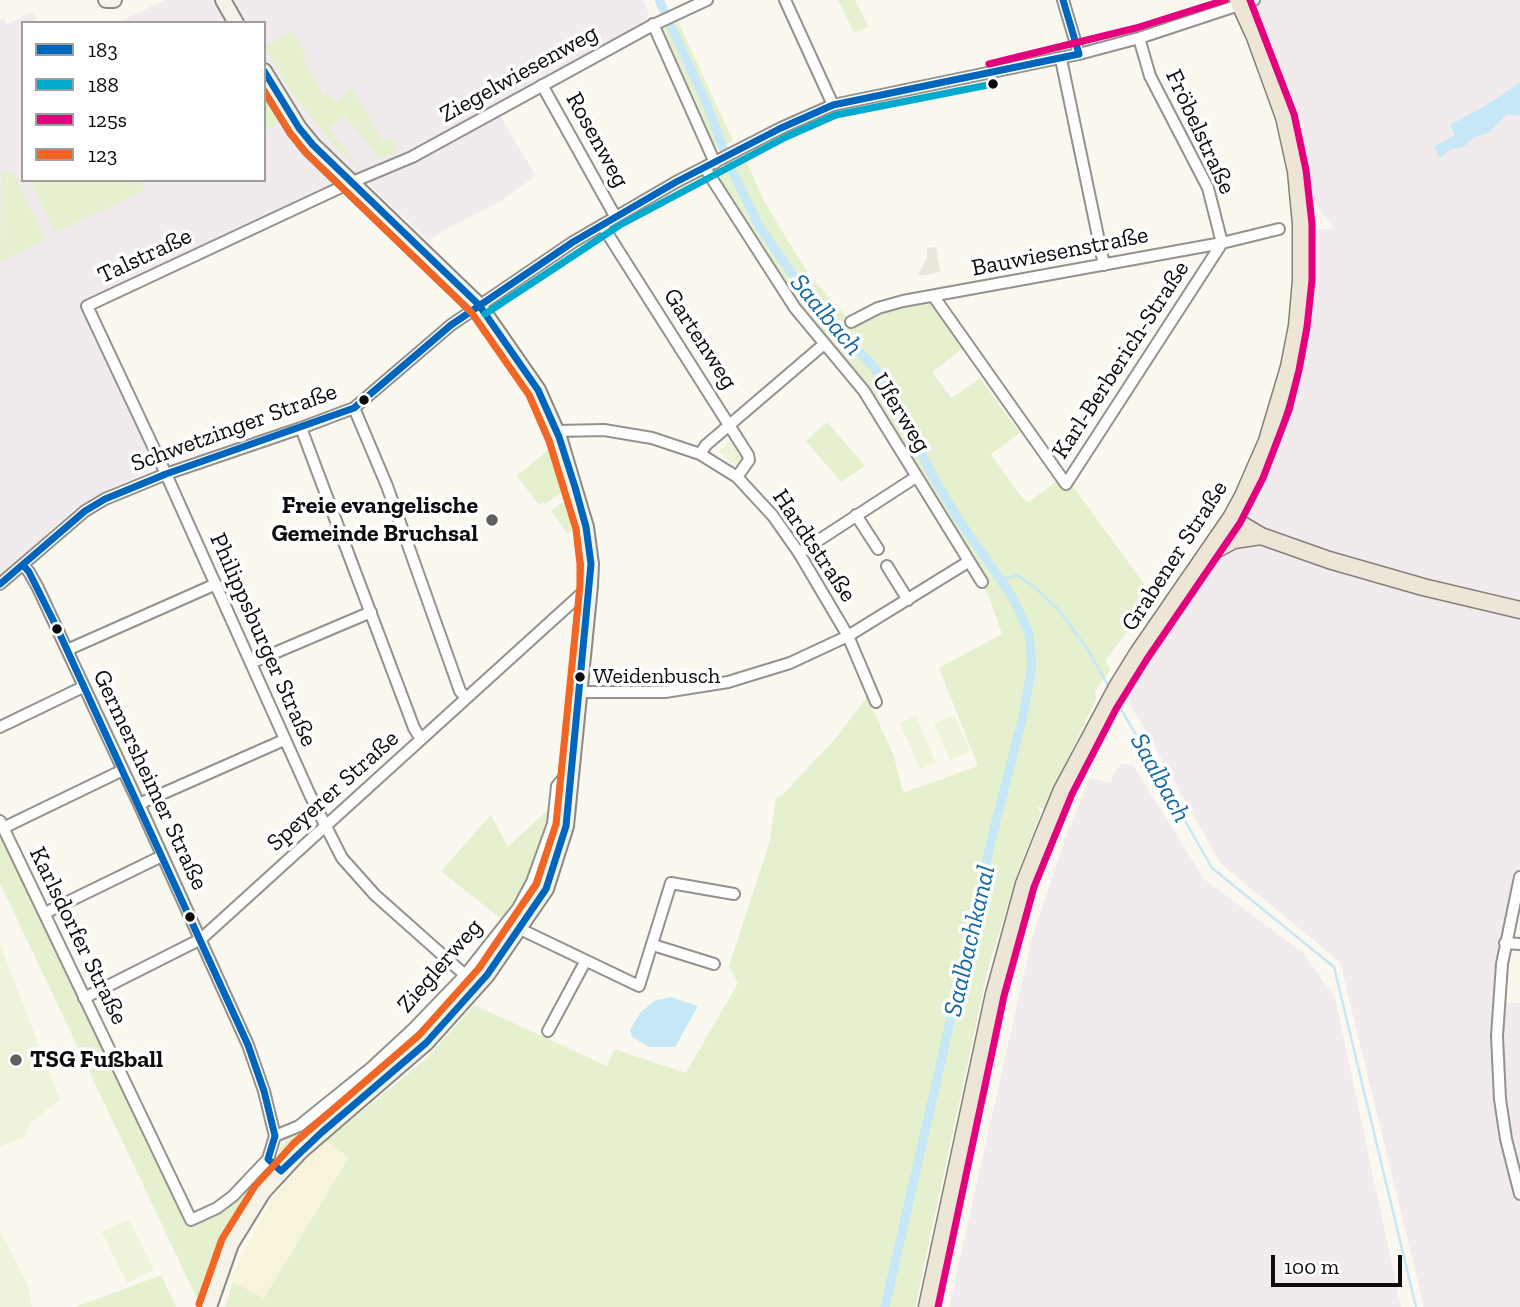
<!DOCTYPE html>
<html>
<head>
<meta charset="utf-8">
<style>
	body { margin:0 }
	#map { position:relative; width:1520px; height:1307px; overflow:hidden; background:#fbf8f0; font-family:"Zilla Slab",serif }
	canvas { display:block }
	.legend { position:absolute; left:21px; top:21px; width:245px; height:161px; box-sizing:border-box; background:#fff; border:2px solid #9e9e9e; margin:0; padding:9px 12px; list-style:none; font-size:21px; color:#0c0c0c }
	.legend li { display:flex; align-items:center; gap:14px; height:35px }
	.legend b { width:35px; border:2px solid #9e9e9e }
	.scale { position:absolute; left:1271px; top:1255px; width:131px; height:32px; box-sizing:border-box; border:4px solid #0c0c0c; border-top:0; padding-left:9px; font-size:21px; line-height:24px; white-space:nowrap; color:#0c0c0c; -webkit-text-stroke:5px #fff; paint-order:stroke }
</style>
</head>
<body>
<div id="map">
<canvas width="1520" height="1307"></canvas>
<ul class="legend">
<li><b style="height:9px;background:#0065bd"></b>183</li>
<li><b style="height:9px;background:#00a9ce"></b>188</li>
<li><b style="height:9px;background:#e5007d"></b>125s</li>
<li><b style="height:9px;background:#f26522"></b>123</li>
</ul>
<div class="scale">100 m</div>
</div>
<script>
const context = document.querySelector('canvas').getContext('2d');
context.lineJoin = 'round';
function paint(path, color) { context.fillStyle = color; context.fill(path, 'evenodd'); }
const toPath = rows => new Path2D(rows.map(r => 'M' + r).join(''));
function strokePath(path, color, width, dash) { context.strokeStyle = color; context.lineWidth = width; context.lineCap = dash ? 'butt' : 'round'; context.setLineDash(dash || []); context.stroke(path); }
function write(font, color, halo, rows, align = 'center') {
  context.font = font + ' "Zilla Slab",serif'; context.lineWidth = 7; context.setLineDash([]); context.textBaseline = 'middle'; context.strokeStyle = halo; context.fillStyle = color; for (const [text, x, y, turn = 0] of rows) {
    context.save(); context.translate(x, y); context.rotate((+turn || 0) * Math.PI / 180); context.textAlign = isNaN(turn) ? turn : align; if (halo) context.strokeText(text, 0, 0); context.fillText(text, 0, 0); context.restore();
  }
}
const industrial = toPath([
	[165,0,643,0,649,14,645,24,496,109,536,176,499,202,445,230,428,241,357,172,81,301,94,332,92,334,94,333,155,463,151,470,101,493,72,511,0,578,0,20,4,18,7,24,32,12,38,23,23,23,23,180,264,180,264,23,117,23],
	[1248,0,1520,0,1520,604,1387,574,1278,540,1236,517,1292,380,1310,323,1315,268,1312,229,1334,229,1311,198,1300,135,1304,126,1279,64],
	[1248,541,1388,580,1520,610,1520,877,1498,1003,1520,1003,1520,1307,1424,1307,1340,962,1221,864,1125,695,1210,558],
	[1122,764,1133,765,1204,879,1303,953,1335,997,1401,1307,949,1307,1031,942,1063,845,1090,778,1111,783,1114,772]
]);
const farmland = toPath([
	[326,1141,349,1156,264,1298,230,1280,269,1203,307,1157]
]);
const green = toPath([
	[838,0,855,0,868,27,854,33],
	[677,19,733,141,714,151,658,27],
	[293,31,307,57,303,60,324,96,329,93,335,103,352,87,383,141,392,137,397,152,380,159,345,116,329,129,363,173,333,144,291,92,264,46],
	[264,88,284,119,264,132],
	[744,156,765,203,809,275,854,325,890,310,930,303,962,349,932,372,951,398,980,378,1020,433,991,454,1022,498,1029,502,1065,475,1146,587,1143,610,1105,661,1111,669,1095,691,1096,699,1044,809,1035,806,1041,813,1017,874,988,969,915,1307,225,1307,233,1282,264,1298,349,1157,326,1141,426,1059,474,1005,607,1066,614,1049,686,1073,738,983,729,966,769,844,776,798,784,793,836,738,867,697,894,756,903,793,978,766,939,668,1002,634,989,597,970,561,885,417,808,321,714,176],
	[1,171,14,174,45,240,0,262],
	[30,180,140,180,145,190,55,233],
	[827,422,865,466,841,482,806,441],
	[554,445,567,488,545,504,543,502,539,505,517,476],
	[569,497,576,526,568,534,551,511],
	[571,778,546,889,426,1043,321,1133,283,1158,279,1157,279,1149,299,1126,412,1030,505,922,441,871,491,815,508,847,555,803,557,786],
	[0,830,189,1226,215,1215,261,1170,268,1170,269,1175,232,1226,211,1276,201,1307,0,883],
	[161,1275,176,1307,75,1307,124,1289]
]);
const pitch = toPath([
	[730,441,745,457,734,467,719,451],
	[954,715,970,751,950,760,934,724],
	[916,716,936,763,920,769,900,723],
	[0,944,60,1100,30,1123,25,1137,0,1147],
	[129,1219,154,1270,127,1283,102,1232],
	[0,1231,27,1283,32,1307,0,1307]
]);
const plaza = toPath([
	[936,247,940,272,918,276,927,257,927,248]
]);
const water = toPath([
	[1520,82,1520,116,1507,114,1488,133,1475,137,1463,147,1451,149,1440,158,1434,147,1455,135,1450,125,1485,106],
	[670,997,698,1006,675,1047,650,1047,632,1037,630,1030,640,1013,654,1001]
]);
const stream = toPath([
	[1000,580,1017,575,1033,586,1059,610,1088,650,1109,687],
	[1117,702,1212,868,1334,967,1416,1307]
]);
const canal = toPath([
	[659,0,707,105,732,171,759,226,812,303,872,365,890,390,932,475,959,520,1013,598,1029,633,1032,666,1023,716,993,833,885,1307]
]);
const minor = toPath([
	[785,0,833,105],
	[1063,0,1079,54],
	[653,24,715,163],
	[1061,59,1104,265],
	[542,85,615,216],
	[705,168,795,308,864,391,982,582],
	[602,225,748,455,749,460,737,477],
	[934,297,1066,484,1222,243,1208,188,1150,76,1139,38],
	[851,322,878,308,903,301,1222,243,1279,229],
	[354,408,387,486,460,691,466,698],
	[301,428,414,728,421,739],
	[557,431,604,430,652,438,700,454,737,477,773,516,799,553,848,636,876,702],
	[700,454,706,445,823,345],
	[856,515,878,549],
	[799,553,916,477],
	[887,566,908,600],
	[0,584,85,511,105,499,166,474,301,428,354,408,451,325,573,242,676,182,781,128,833,105,1079,54,1139,38,1254,0],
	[67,650,216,584],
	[251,663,371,612],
	[578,692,665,692,728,682,790,663,848,636,968,562],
	[0,727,83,687],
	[139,804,284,740],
	[0,821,191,1220,217,1208,233,1196,268,1159,275,1136,264,1091,248,1045,139,804,38,588,29,572,23,565],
	[3,828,123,770],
	[1520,877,1502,964,1497,1036,1500,1099,1506,1139,1520,1194],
	[45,913,162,856],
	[520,929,639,986,671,883,734,894],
	[1505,943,1520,944],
	[653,945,714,964],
	[465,975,375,895,342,858,310,795,166,474,87,306,350,183,412,157,651,26,707,0],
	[84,998,201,939,590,586],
	[548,1031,585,962],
	[275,1136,299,1126,371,1068,412,1030,465,975,518,908,532,882,553,824,557,786,562,780,571,778]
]);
const secondary = toPath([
	[106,0,114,0],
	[223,0,236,23],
	[209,1307,231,1244,263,1192,301,1151,426,1043,487,975,546,889,566,826,590,586,591,564,586,527,559,437,538,390,479,305,313,145,299,128,264,71]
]);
const primary = toPath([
	[1231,518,1261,536,1329,560,1423,587,1520,610],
	[1208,554,1234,540,1261,536],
	[927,1307,994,994,1024,884,1043,836,1062,790,1117,687,1138,653,1231,518,1243,496,1267,441,1289,367,1297,326,1301,280,1301,224,1296,171,1284,117,1255,37,1238,0]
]);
const bus1 = toPath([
	[23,565,29,572,57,628,248,1045,264,1091,275,1136,268,1159,281,1171,321,1133,426,1043,487,975,546,889,566,826,591,564,586,527,575,487,559,437,538,390,479,305,313,145,299,128,264,71],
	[0,584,85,511,105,499,166,474,354,408,451,325,573,242,676,182,781,128,833,105,1079,54,1063,0]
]);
const bus2 = toPath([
	[264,91,290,133,306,153,472,313],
	[485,314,620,225,786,137,836,115,993,84]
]);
const bus3 = toPath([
	[989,64,1136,28,1225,0],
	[938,1307,1004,996,1034,887,1072,794,1116,709,1147,659,1240,523,1263,478,1289,410,1299,370,1307,327,1312,280,1312,224,1306,170,1294,114,1250,0]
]);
const bus4 = toPath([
	[199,1304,222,1239,255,1186,294,1143,419,1035,479,968,536,884,556,824,580,585,580,564,576,529,549,441,529,395,471,312,306,153,290,133,264,91]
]);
const markers = [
	[993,84,6,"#0c0c0c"],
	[364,400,6,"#0c0c0c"],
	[492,520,7,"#605f5c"],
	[57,629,6,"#0c0c0c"],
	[580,677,6,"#0c0c0c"],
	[190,917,6,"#0c0c0c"],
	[16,1060,7,"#605f5c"]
];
const busNames = [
	["Weidenbusch",593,677]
];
const streetNames = [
	["Ziegelwiesenweg",519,74,-29],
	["Fröbelstraße",1200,132,65],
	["Rosenweg",597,140,61],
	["Bauwiesenstraße",1060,252,-11],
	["Talstraße",145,256,-25],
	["Gartenweg",700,339,57],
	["Karl-Berberich-Straße",1121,360,-57],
	["Uferweg",901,413,58],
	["Schwetzinger Straße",234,428,-20],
	["Hardtstraße",814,546,56],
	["Grabener Straße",1175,556,-57],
	["Philippsburger Straße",263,640,66],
	["Germersheimer Straße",150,780,65],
	["Speyerer Straße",333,791,-42],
	["Karlsdorfer Straße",78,936,64],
	["Zieglerweg",440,966,-49]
];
const poiNames = [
	["Freie evangelische",478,506],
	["Gemeinde Bruchsal",478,534],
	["TSG Fußball",30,1060,"left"]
];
const waterNames = [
	["Saalbach",826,315,50],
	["Saalbach",1160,778,61],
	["Saalbachkanal",970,941,-77]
];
paint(industrial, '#f2ebee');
paint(farmland, '#f8f4dc');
paint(green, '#e5f0cf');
paint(pitch, '#eef4d9');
paint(plaza, '#ebe6db');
paint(water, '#c6e7f6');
strokePath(stream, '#c6e7f6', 2.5);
strokePath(canal, '#c6e7f6', 9);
strokePath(minor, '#94928f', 14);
strokePath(secondary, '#8a8985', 18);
strokePath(primary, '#81807c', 19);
strokePath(minor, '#fefefd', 10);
strokePath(secondary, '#f5f3e8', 14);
strokePath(primary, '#ede6d7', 16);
strokePath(bus1, '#0065bd', 7);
strokePath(bus2, '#00a9ce', 7);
strokePath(bus3, '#e5007d', 7);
strokePath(bus4, '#f26522', 7);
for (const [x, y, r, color] of markers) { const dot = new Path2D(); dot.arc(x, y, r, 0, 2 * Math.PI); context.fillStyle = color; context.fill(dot); strokePath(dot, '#fff', 2.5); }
write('22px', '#0c0c0c', '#fff', busNames, 'left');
write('24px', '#0c0c0c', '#fff', streetNames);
write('bold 24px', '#0c0c0c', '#fff', poiNames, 'right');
write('italic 26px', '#126aa1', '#fff', waterNames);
</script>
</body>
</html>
